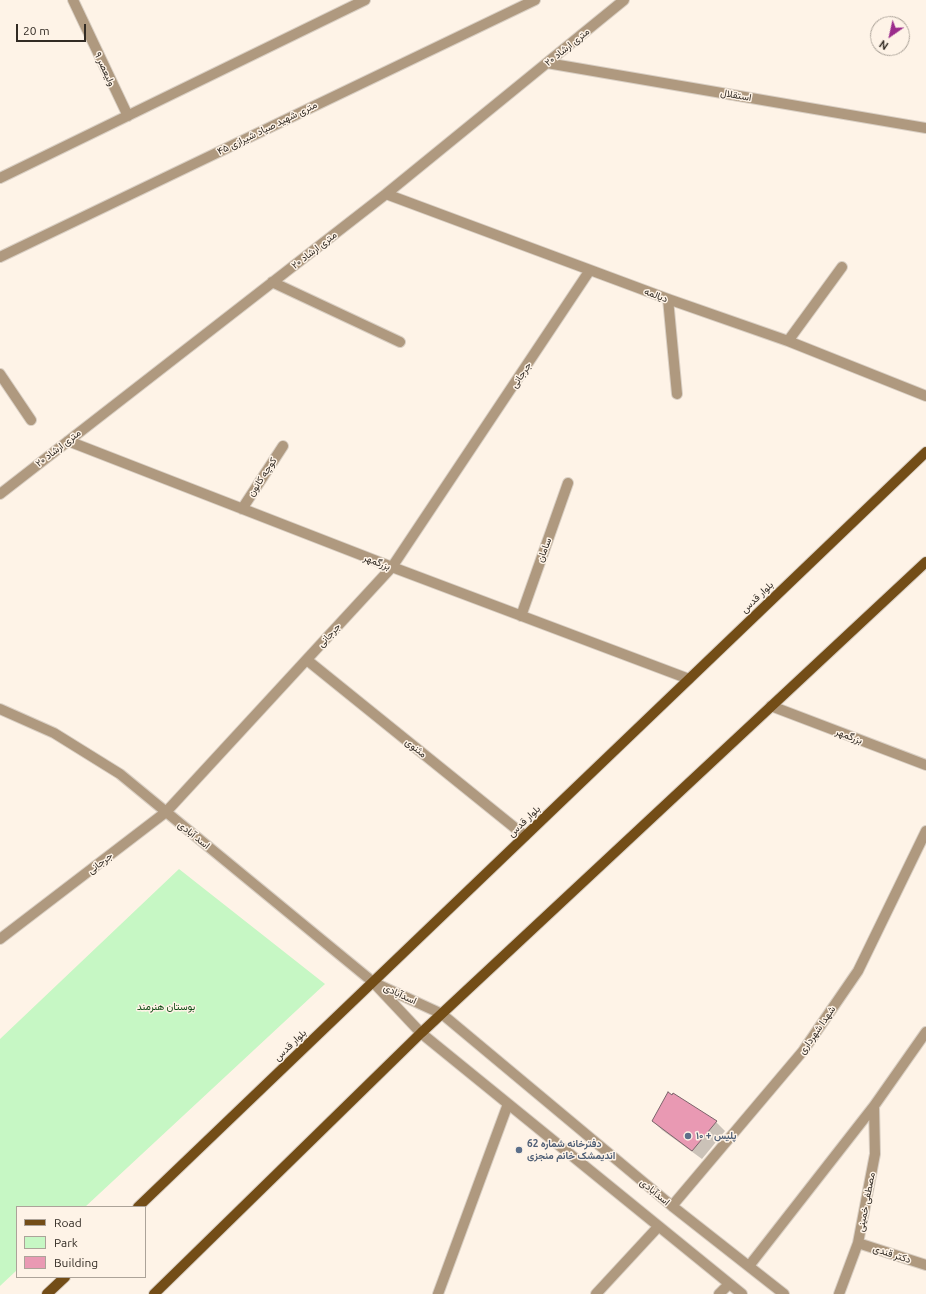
<!DOCTYPE html>
<html>
<head>
<meta charset="utf-8">
<style>
  body { margin:0 }
  #map { position:relative; width:926px; height:1294px; overflow:hidden; background:#fef3e7; font-family:Ubuntu,sans-serif }
  canvas { display:block }
  .legend { position:absolute; left:16px; top:1206px; width:130px; height:72px; box-sizing:border-box; background:#fef3e7; border:1px solid #aca399; margin:0; padding:5px 7px; list-style:none; font-size:12px; color:#322b24 }
  .legend li { display:flex; align-items:center; gap:8px; height:20px }
  .legend b { width:20px; border:1px solid #aca399 }
  .north { position:absolute; left:870px; top:16px; width:40px; height:40px; box-sizing:border-box; background:#fef3e7; border:1px solid #aca399; border-radius:50%; rotate:214deg; font-size:11px; font-weight:700; line-height:16px; text-align:center; color:#322b24 }
  .north::after { content:''; display:block; margin:auto; width:14px; height:18px; background:#9b2c8c; clip-path:polygon(50% 0,100% 100%,50% 72%,0 100%) }
  .scale { position:absolute; left:16px; top:24px; width:70px; height:18px; box-sizing:border-box; border:2px solid #322b24; border-top:0; padding-left:5px; font-size:12px; line-height:14px; white-space:nowrap; color:#322b24; -webkit-text-stroke:3px #fef3e7; paint-order:stroke }
</style>
</head>
<body>
<div id="map">
<canvas width="926" height="1294"></canvas>
<ul class="legend">
<li><b style="height:5px;background:#734d17"></b>Road</li>
<li><b style="height:11px;background:#c6f7c4"></b>Park</li>
<li><b style="height:11px;background:#e999b3"></b>Building</li>
</ul>
<div class="north">N</div>
<div class="scale">20 m</div>
</div>
<script>
const g = document.querySelector('canvas').getContext('2d');
g.lineJoin = 'round';
function paint(path, color) { g.fillStyle = color; g.fill(path, 'evenodd'); }
const shape = rows => new Path2D(rows.map(r => 'M' + r).join(''));
function stroke(path, color, width, dash) { g.strokeStyle = color; g.lineWidth = width; g.lineCap = dash ? 'butt' : 'round'; g.setLineDash(dash || []); g.stroke(path); }
function write(font, color, halo, rows, align = 'center') {
  g.font = font + ' Ubuntu,Vazirmatn,sans-serif'; g.lineWidth = 3; g.setLineDash([]); g.textBaseline = 'middle'; g.strokeStyle = halo; g.fillStyle = color; for (const [text, x, y, turn = 0] of rows) {
    g.save(); g.translate(x, y); g.rotate((+turn || 0) * Math.PI / 180); g.textAlign = isNaN(turn) ? turn : align; if (halo) g.strokeText(text, 0, 0); g.fillText(text, 0, 0); g.restore();
  }
}
const green = shape([
  [179,869,325,984,85,1207,17,1207,17,1270,0,1286,0,1039]
]);
const shadow = shape([
  [653,1121,716,1122,725,1131,702,1159,662,1130]
]);
const building = shape([
  [668,1092,672,1095,673,1093,717,1121,692,1151,652,1121,668,1092]
]);
const minor = shape([
  [73,0,128,116],
  [547,63,926,128],
  [0,178,365,0],
  [386,194,668,299,788,341,926,396],
  [0,257,535,0],
  [272,282,400,342],
  [668,299,677,394],
  [788,341,842,267],
  [0,374,31,420],
  [68,441,392,567,689,679],
  [0,494,386,194,624,0],
  [242,509,283,446],
  [521,616,568,483],
  [307,660,525,836],
  [771,706,926,765],
  [0,709,54,733,120,774,373,982,421,1033,742,1294],
  [0,939,166,812,392,567,590,270],
  [379,985,442,1014,672,1206,784,1294],
  [672,1206,803,1051,858,971,926,831],
  [858,1243,926,1265],
  [749,1266,874,1106,926,1032],
  [438,1294,508,1104],
  [596,1294,658,1227],
  [719,1294,729,1284],
  [839,1294,858,1243,875,1154,874,1106]
]);
const major = shape([
  [138,1207,926,452],
  [47,1294,65,1277],
  [154,1294,421,1033,926,562]
]);
const markers = [
  [688,1136,4,"#5c6f8a"],
  [519,1150,4,"#5c6f8a"]
];
const streetNames = [
  ["۲۰ متری ارشاد",567,47,-39],
  ["ولیعصر ۹",105,69,65],
  ["استقلال",736,95,10],
  ["۴۵ متری شهید صیاد شیرازی",267,128,-26],
  ["۲۰ متری ارشاد",314,250,-38],
  ["دیالمه",656,295,21],
  ["جرجانی",521,375,-56],
  ["۲۰ متری ارشاد",58,448,-38],
  ["کوچه کانون",262,477,-57],
  ["سامان",544,550,-70],
  ["بزرگمهر",377,562,21],
  ["بلوار قدس",757,597,-44],
  ["جرجانی",329,635,-47],
  ["بزرگمهر",849,736,21],
  ["مثنوی",416,748,39],
  ["بلوار قدس",524,821,-44],
  ["اسد آبادی",194,835,39],
  ["جرجانی",100,863,-37],
  ["اسدآبادی",400,994,25],
  ["شهدا شهرداری",817,1030,-55],
  ["بلوار قدس",290,1045,-44],
  ["اسدآبادی",655,1192,40],
  ["مصطفی خمینی",866,1202,-79],
  ["دکتر قندی",892,1254,18]
];
const parkNames = [
  ["بوستان هنرمند",166,1007]
];
const serviceNames = [
  ["پلیس + ۱۰",696,1136],
  ["دفترخانه شماره 62",527,1144],
  ["اندیمشک خانم منجزی",527,1156]
];
paint(green, '#c6f7c4');
paint(shadow, '#0003');
paint(building, '#e999b3');
stroke(building, '#7b636a', 1);
stroke(minor, '#d9cfc4', 12);
stroke(major, '#d9cfc4', 12);
stroke(minor, '#af997f', 10);
stroke(major, '#734d17', 10);
for (const [x, y, r, color] of markers) { const dot = new Path2D(); dot.arc(x, y, r, 0, 2 * Math.PI); g.fillStyle = color; g.fill(dot); stroke(dot, '#fef3e7', 1.5); }
write('10px', '#322b24', '#fef3e7', streetNames);
write('10px', '#0d4811', '#fef3e7', parkNames);
write('bold 10px', '#4e5e75', '#fef3e7', serviceNames, 'left');
</script>
</body>
</html>
